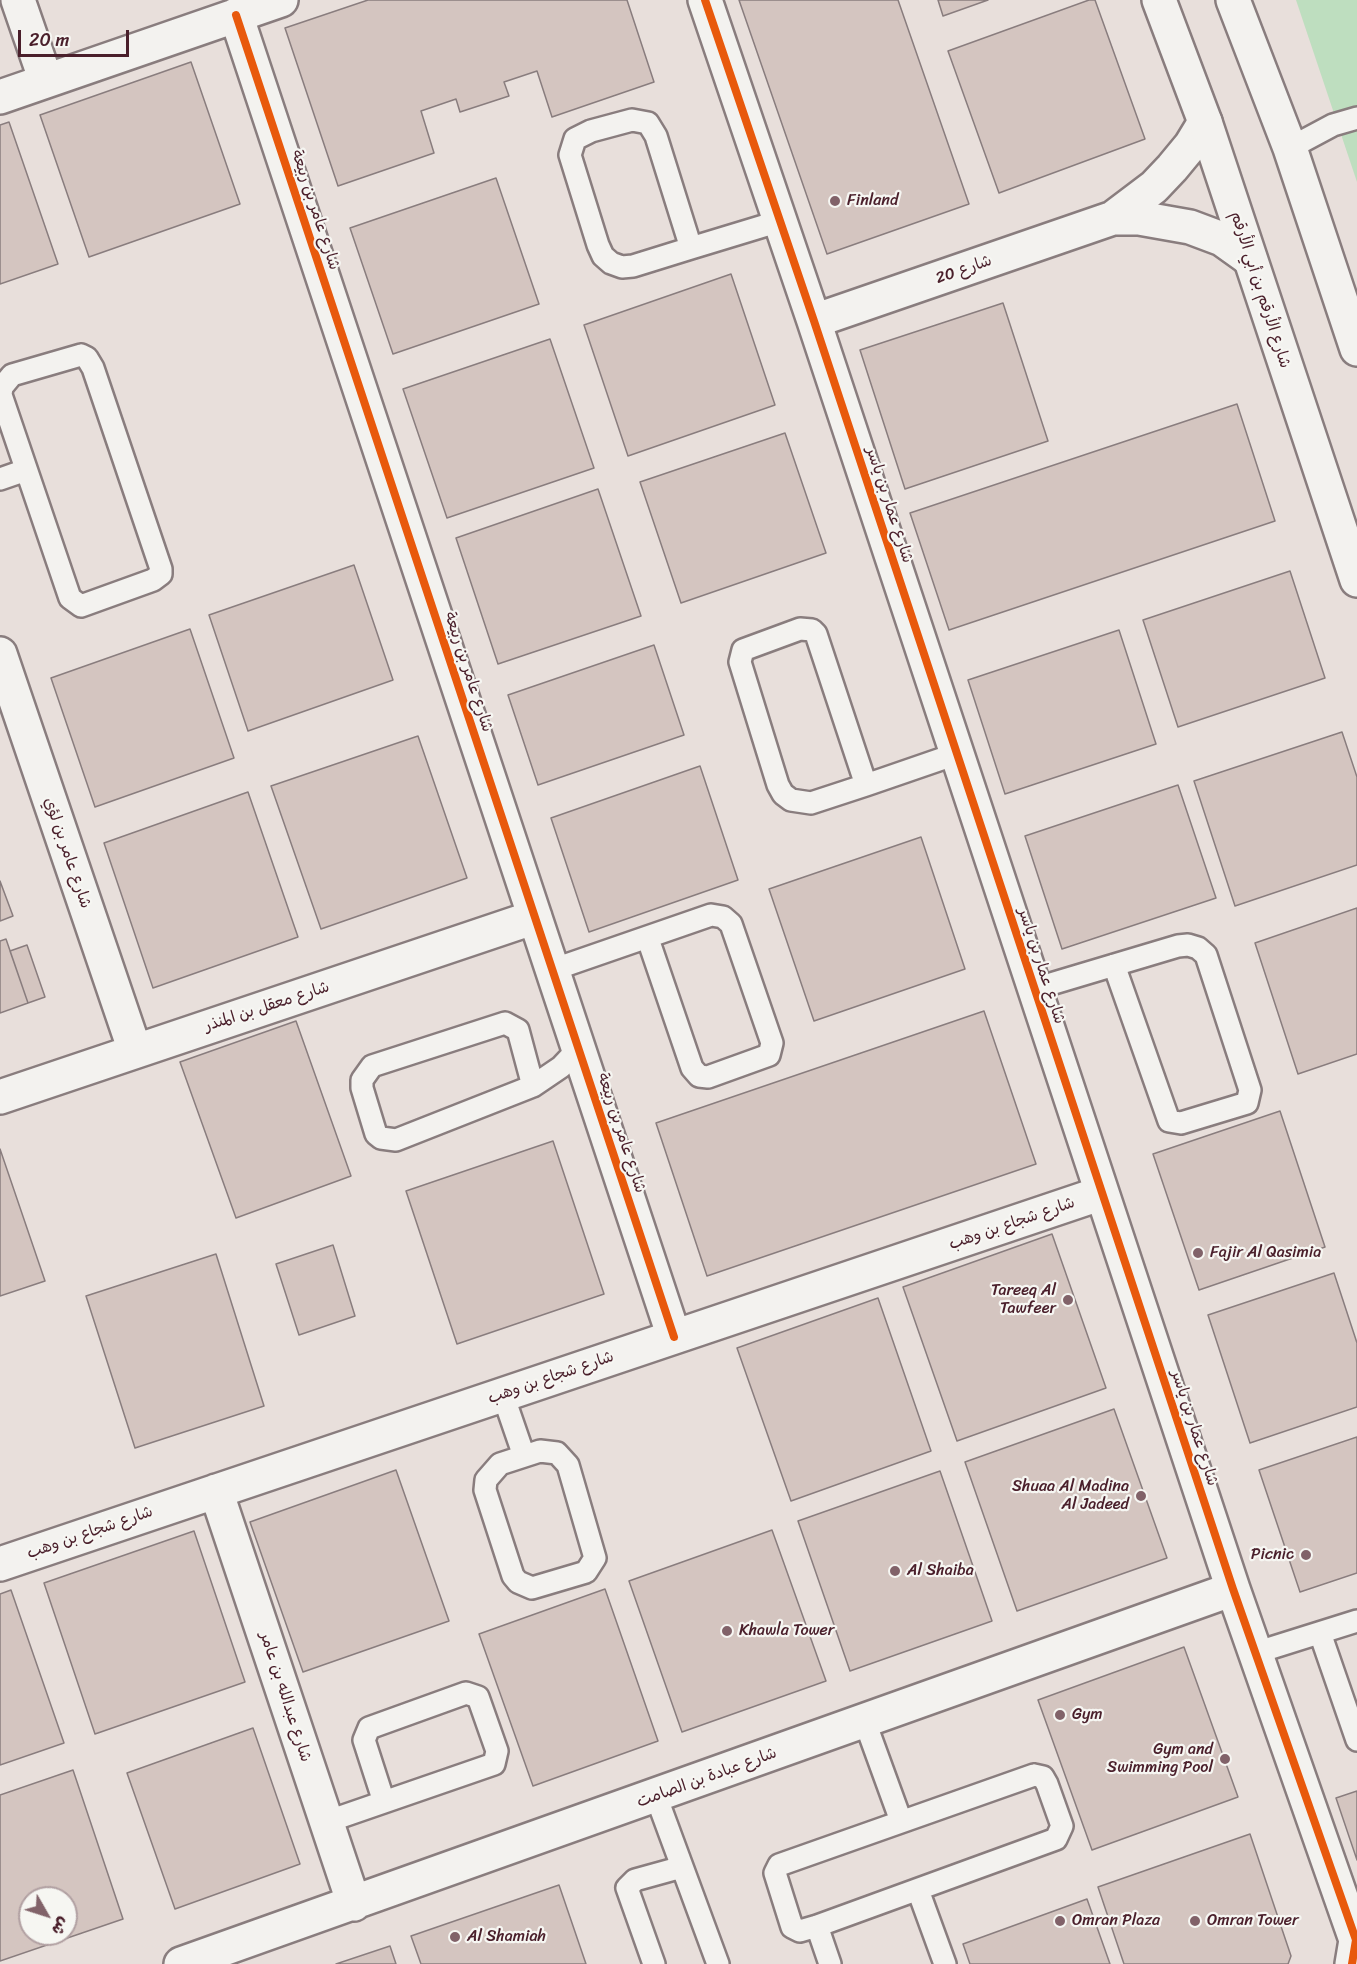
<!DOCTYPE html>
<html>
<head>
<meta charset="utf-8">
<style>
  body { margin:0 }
  #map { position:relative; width:1357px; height:1964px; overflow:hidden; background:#e8dfdb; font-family:Sriracha,"Playpen Sans Arabic",sans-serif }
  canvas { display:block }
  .north { position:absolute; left:18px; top:1886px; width:60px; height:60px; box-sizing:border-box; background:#f6f6f2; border:2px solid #b1a0a2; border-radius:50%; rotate:129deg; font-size:16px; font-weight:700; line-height:24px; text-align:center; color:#4a1f2b }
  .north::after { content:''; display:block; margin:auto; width:21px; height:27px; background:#816269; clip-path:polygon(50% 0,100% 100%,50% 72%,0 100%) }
  .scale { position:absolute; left:18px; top:30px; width:111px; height:27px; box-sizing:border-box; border:3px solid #4a1f2b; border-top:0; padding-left:8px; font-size:18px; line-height:21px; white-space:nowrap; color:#4a1f2b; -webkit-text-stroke:4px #f6f6f2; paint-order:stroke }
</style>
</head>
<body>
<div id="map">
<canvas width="1357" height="1964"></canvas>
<div class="north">ش</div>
<div class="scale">20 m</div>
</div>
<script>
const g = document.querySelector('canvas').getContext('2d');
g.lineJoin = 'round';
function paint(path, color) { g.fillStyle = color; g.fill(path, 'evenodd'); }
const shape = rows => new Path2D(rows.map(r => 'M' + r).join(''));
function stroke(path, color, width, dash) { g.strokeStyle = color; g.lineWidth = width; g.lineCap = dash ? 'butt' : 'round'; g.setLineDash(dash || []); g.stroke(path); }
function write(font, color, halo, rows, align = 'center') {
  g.font = font + ' Sriracha,"Playpen Sans Arabic",sans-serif'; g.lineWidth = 4.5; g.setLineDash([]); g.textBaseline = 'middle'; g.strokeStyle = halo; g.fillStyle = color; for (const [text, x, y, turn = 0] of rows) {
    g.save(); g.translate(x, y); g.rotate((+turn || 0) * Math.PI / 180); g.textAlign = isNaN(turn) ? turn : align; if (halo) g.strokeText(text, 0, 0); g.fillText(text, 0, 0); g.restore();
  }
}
const green = shape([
  [1296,0,1357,0,1357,182]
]);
const building = shape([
  [368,0,627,0,654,82,552,117,537,71,504,82,509,96,460,112,456,99,421,111,434,153,338,186,285,28,368,0],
  [739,0,898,0,969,204,827,254,739,0],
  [938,0,988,0,943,16,938,0],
  [1089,0,1095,0,1145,139,999,193,948,51,1089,0],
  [191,62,240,204,89,257,40,115,191,62],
  [9,122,58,264,0,284,0,125,9,122],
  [496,178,539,304,393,354,350,228,496,178],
  [731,274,775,405,628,456,584,325,731,274],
  [1003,303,1048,441,905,489,860,350,1003,303],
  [550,339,594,468,447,518,403,389,550,339],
  [1237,404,1275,521,949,630,910,513,1237,404],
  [785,433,826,553,681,603,640,482,785,433],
  [598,489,641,616,498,664,456,538,598,489],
  [354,565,393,680,248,731,209,615,354,565],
  [1290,571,1325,678,1178,727,1143,620,1290,571],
  [190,629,234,758,95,807,51,678,190,629],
  [1119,630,1156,744,1005,794,968,680,1119,630],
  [654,645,684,735,538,785,508,695,654,645],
  [1342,732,1357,777,1357,865,1235,906,1194,781,1342,732],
  [418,736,467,878,321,929,271,786,418,736],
  [700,766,738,880,589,932,551,818,700,766],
  [1178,785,1216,898,1062,949,1025,836,1178,785],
  [248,792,298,937,153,988,104,843,248,792],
  [921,837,965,969,814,1021,769,889,921,837],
  [0,881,13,916,0,921,0,881],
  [1357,908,1357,1054,1298,1074,1255,943,1357,908],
  [6,939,28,1003,0,1013,0,941,6,939],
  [27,945,45,997,28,1003,10,951,27,945],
  [984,1011,1036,1164,707,1276,656,1123,984,1011],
  [296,1021,351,1176,236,1218,180,1062,296,1021],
  [1280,1111,1325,1247,1199,1290,1153,1154,1280,1111],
  [553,1141,604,1294,457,1344,406,1191,553,1141],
  [0,1149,45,1281,0,1296,0,1149],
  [1052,1234,1106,1388,957,1441,903,1287,1052,1234],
  [333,1245,355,1316,299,1335,276,1264,333,1245],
  [216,1254,264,1406,135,1448,86,1296,216,1254],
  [1334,1273,1357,1343,1357,1407,1250,1443,1208,1315,1334,1273],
  [878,1298,931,1451,791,1501,737,1348,878,1298],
  [1114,1409,1167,1558,1017,1611,965,1462,1114,1409],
  [1357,1437,1357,1573,1300,1592,1259,1470,1357,1437],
  [396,1470,449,1621,303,1672,250,1522,396,1470],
  [940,1471,992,1621,850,1671,798,1521,940,1471],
  [772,1530,826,1681,682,1732,629,1581,772,1530],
  [194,1531,245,1682,95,1734,44,1583,194,1531],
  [605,1589,658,1741,533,1786,479,1634,605,1589],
  [11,1590,64,1743,0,1765,0,1594,11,1590],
  [1184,1647,1238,1797,1092,1850,1038,1700,1184,1647],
  [253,1728,300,1864,175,1909,127,1773,253,1728],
  [73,1770,123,1919,0,1961,0,1795,73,1770],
  [30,1898,66,1898,66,1934,30,1934,30,1898],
  [1357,1791,1357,1860,1336,1798,1357,1791],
  [1250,1834,1291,1956,1288,1964,1124,1964,1098,1887,1250,1834],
  [559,1885,586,1964,421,1964,411,1936,559,1885],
  [1087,1899,1110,1964,970,1964,963,1944,1087,1899],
  [390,1946,396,1964,336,1964,390,1946]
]);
const lane = shape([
  [1290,148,1333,125,1357,118],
  [691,248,656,136,648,123,632,120,591,131,575,139,570,155,598,245,603,256,611,263,622,267,633,266,691,248,780,221],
  [81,355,87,358,93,368,161,569,161,574,153,580,81,606,70,598,1,395,2,387,12,375,81,355],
  [0,479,26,470],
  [866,785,816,634,812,630,800,629,743,650,740,662,778,785,783,794,791,800,811,803,866,785,956,754],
  [552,970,711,915,723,917,731,924,772,1043,769,1055,708,1077,699,1076,692,1068,648,939],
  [1034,989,1178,946,1188,945,1198,948,1206,955,1250,1090,1247,1103,1181,1123,1169,1121,1114,965],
  [533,1086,518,1030,505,1023,372,1066,362,1080,362,1088,376,1134,381,1138,396,1140,533,1086,561,1067,578,1049],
  [503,1395,524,1456],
  [540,1451,557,1453,568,1465,595,1558,586,1572,532,1588,518,1582,513,1576,485,1490,486,1480,500,1464,540,1451],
  [1320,1633,1357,1740],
  [1255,1653,1357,1621],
  [865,1722,901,1821],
  [1034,1775,1043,1777,1047,1784,1062,1826,1056,1839,817,1926,800,1931,792,1927,775,1873,779,1865,1034,1775],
  [656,1796,718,1964],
  [326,1822,494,1764,497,1751,478,1697,466,1693,369,1728,364,1740,384,1802],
  [918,1890,945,1964],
  [817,1926,830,1964],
  [654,1964,627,1888,635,1880,682,1867]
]);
const street = shape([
  [18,0,46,81],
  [705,0,814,321,1233,1589,1356,1940,1352,1964],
  [236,15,674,1337],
  [0,97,281,0],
  [1113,218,1139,218,1190,227,1222,239,1250,259],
  [814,321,1113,218,1154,187,1172,168,1191,145,1205,122],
  [0,654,135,1051],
  [0,1097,535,917],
  [216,1491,354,1904],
  [0,1564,1102,1193],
  [181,1964,1233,1589]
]);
const secondary = shape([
  [1159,0,1205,122,1357,580],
  [1233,0,1290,148,1357,349]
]);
const cycleway = shape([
  [705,0,814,321,1233,1589,1356,1940,1352,1964],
  [236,15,674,1337]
]);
const markers = [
  [835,201,6,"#816269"],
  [1198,1253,6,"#816269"],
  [1068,1300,6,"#816269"],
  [1141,1496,6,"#816269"],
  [1306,1555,6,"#816269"],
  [895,1571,6,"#816269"],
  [727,1631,6,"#816269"],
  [1060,1715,6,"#816269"],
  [1225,1759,6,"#816269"],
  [1060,1921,6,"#816269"],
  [1195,1921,6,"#816269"],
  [455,1937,6,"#816269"]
];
const poiNames = [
  ["Finland",847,201],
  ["Fajir Al Qasimia",1210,1253],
  ["Tareeq Al",1056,1291,"right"],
  ["Tawfeer",1056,1309,"right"],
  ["Shuaa Al Madina",1129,1487,"right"],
  ["Al Jadeed",1129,1505,"right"],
  ["Picnic",1294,1555,"right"],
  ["Al Shaiba",907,1571],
  ["Khawla Tower",739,1631],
  ["Gym",1072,1715],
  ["Gym and",1213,1750,"right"],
  ["Swimming Pool",1213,1768,"right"],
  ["Omran Plaza",1072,1921],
  ["Omran Tower",1207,1921],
  ["Al Shamiah",467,1937]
];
const streetNames = [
  ["شارع عامر بن ربيعة",315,210,72],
  ["شارع 20",964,270,-19],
  ["شارع الأرقم بن أبي الأرقم",1260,290,72],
  ["شارع عمار بن ياسر",889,505,72],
  ["شارع عامر بن ربيعة",468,672,72],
  ["شارع عامر بن لؤي",67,853,71],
  ["شارع عمار بن ياسر",1041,966,72],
  ["شارع معقل بن المنذر",267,1007,-18],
  ["شارع عامر بن ربيعة",621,1133,72],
  ["شارع شجاع بن وهب",1012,1224,-19],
  ["شارع شجاع بن وهب",551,1378,-19],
  ["شارع عمار بن ياسر",1194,1428,72],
  ["شارع شجاع بن وهب",90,1533,-19],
  ["شارع عبدالله بن عامر",285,1697,72],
  ["شارع عبادة بن الصامت",707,1778,-20]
];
paint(green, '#bedebf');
paint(building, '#d4c5c0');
stroke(building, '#897d7e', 1.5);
stroke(lane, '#897d7e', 26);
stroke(street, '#897d7e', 38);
stroke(secondary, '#897d7e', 38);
stroke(lane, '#f3f2ef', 21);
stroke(street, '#f3f2ef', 33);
stroke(secondary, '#f3f2ef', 33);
stroke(cycleway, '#e8590c', 8);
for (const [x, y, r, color] of markers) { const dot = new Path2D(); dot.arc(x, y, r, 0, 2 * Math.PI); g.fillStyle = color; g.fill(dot); stroke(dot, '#f6f6f2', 2); }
write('16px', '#4a1f2b', '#f6f6f2', poiNames, 'left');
write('16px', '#4a1f2b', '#f6f6f2', streetNames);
</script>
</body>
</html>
